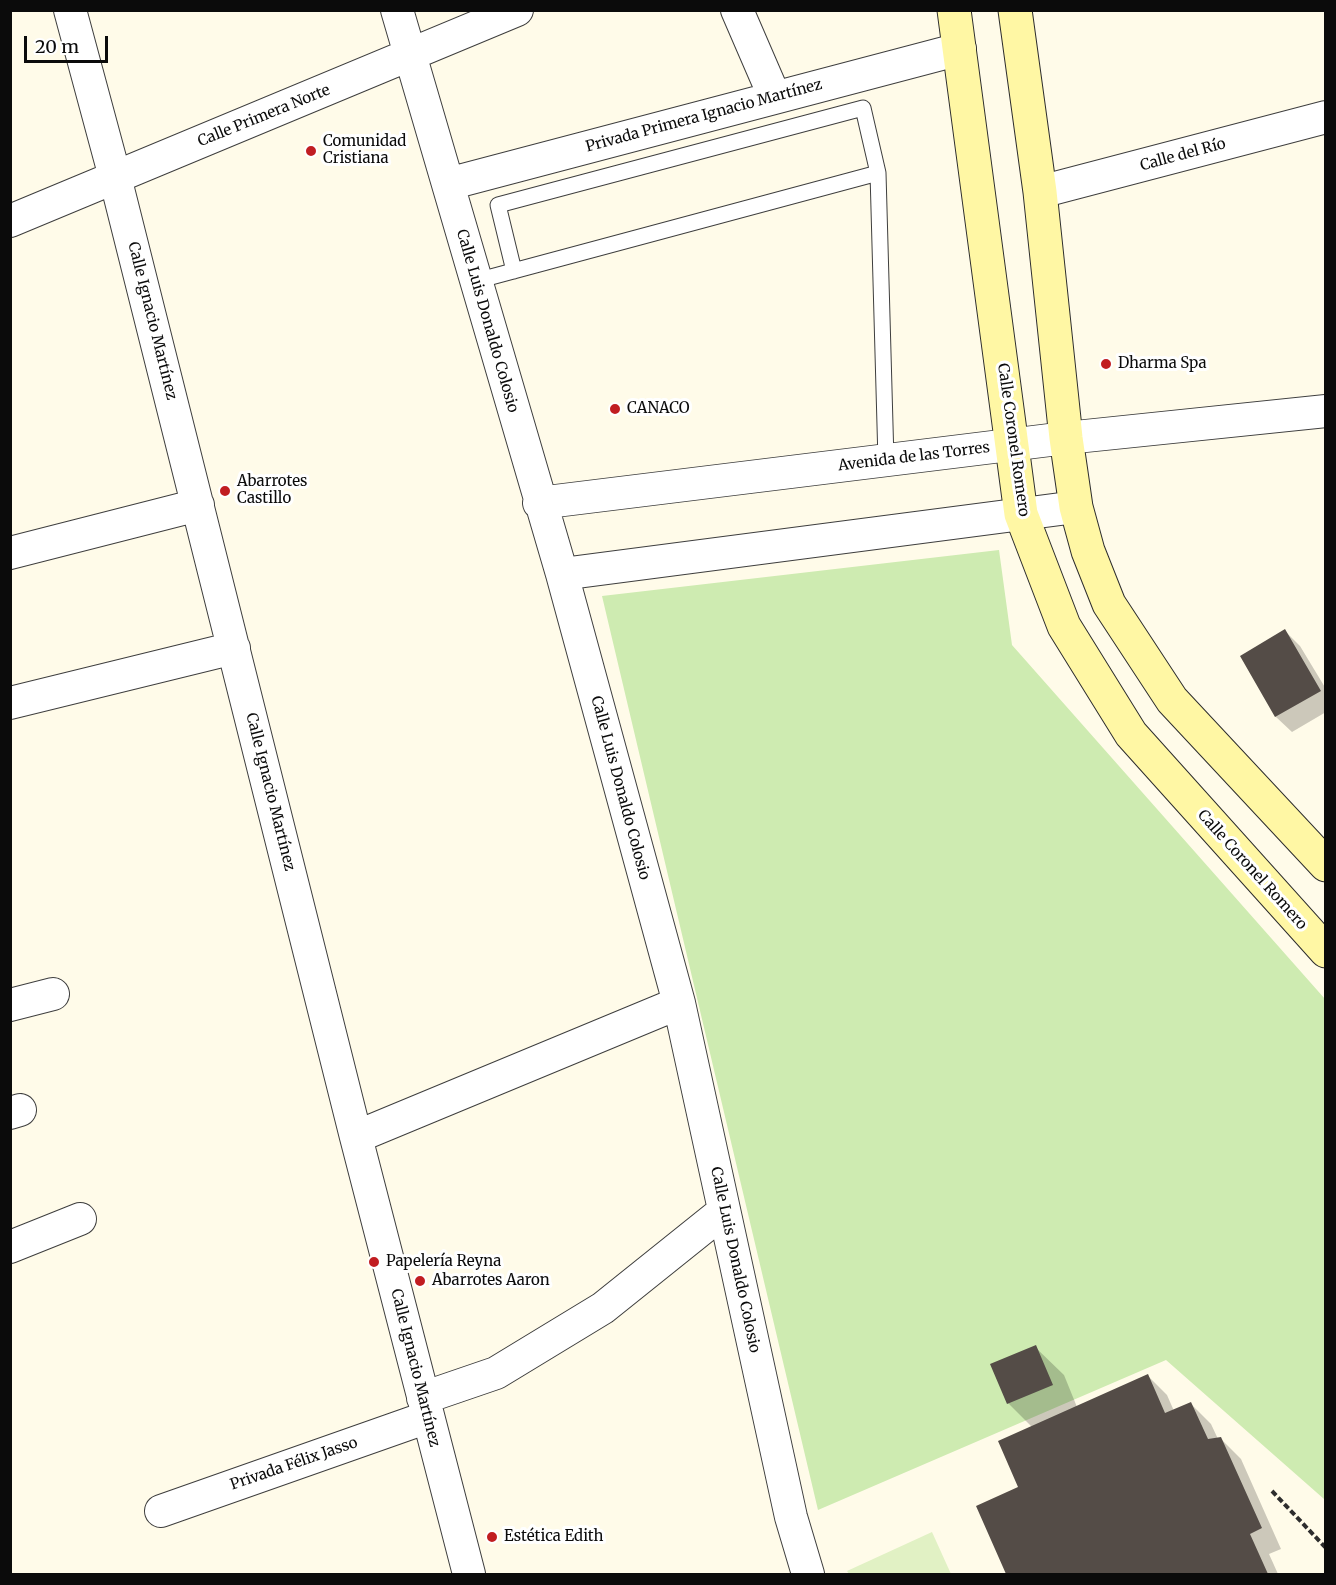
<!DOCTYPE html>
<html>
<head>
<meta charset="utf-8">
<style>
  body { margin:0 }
  #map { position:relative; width:1336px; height:1585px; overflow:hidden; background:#fffbe9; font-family:Merriweather,serif }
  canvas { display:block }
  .frame { position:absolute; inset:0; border:12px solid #0b0b0b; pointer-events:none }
  .scale { position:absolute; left:24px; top:36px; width:84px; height:27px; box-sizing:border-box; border:3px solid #0b0b0b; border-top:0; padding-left:8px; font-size:18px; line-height:21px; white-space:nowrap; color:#0b0b0b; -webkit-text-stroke:4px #fff; paint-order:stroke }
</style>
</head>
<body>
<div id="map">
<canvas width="1336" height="1585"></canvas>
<div class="frame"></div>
<div class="scale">20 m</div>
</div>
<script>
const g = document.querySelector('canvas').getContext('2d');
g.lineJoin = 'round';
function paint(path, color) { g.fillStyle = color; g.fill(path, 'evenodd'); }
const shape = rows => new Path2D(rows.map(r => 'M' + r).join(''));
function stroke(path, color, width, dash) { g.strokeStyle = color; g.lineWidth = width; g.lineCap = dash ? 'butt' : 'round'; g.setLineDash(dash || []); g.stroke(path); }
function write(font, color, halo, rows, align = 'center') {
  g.font = font + ' Merriweather,serif'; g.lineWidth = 6; g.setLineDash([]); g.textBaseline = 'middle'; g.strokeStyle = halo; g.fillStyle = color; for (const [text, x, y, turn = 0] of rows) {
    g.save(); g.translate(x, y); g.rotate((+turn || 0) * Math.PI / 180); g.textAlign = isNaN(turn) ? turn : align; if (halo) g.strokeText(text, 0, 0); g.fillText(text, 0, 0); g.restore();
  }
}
const green = shape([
  [999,550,1012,645,1325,999,1324,1499,1166,1360,818,1510,602,596]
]);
const pitch = shape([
  [932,1532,951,1574,849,1574,847,1571]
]);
const shadow = shape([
  [1285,631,1300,646,1326,689,1326,712,1292,732,1276,717,1242,656],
  [1035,1347,1064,1375,1077,1407,1147,1375,1167,1395,1174,1411,1191,1404,1211,1424,1218,1439,1221,1439,1241,1459,1281,1549,1269,1554,1278,1574,1007,1574,977,1507,1020,1488,1032,1427,1008,1403]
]);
const building = shape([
  [1285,629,1321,691,1275,717,1240,656],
  [1036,1345,1053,1385,1007,1404,990,1364],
  [1148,1374,1165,1413,1191,1402,1208,1439,1221,1437,1262,1528,1250,1534,1268,1574,1006,1574,976,1506,1018,1487,998,1441]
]);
const path = shape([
  [1272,1491,1326,1548]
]);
const lane = shape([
  [514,271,498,205,863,108,878,173],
  [476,281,878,173,886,461]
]);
const street = shape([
  [70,10,115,177,356,1137,469,1574],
  [397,10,562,574,679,1003,791,1517,808,1574],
  [737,10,769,84],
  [448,184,960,49],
  [1040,192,1326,117],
  [10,221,517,10],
  [539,503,1066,438,1326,411],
  [10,553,198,505],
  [562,574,1076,507],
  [10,703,234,648],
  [10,1005,53,994],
  [10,1113,20,1110],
  [356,1137,679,1003],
  [10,1247,80,1219],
  [423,1398,496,1373,603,1308,724,1211],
  [161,1511,428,1417]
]);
const secondary = shape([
  [954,10,1021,514,1064,626,1131,734,1326,951],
  [1015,10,1040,192,1066,438,1076,507,1088,551,1109,604,1172,700,1326,865]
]);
const markers = [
  [311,151,6,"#c11d21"],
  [1106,364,6,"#c11d21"],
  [615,409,6,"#c11d21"],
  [225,491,6,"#c11d21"],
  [374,1262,6,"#c11d21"],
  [420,1281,6,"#c11d21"],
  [492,1537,6,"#c11d21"]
];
const streetNames = [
  ["Calle Primera Norte",264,116,-22],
  ["Privada Primera Ignacio Martínez",704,116,-15],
  ["Calle del Río",1183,155,-15],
  ["Calle Ignacio Martínez",152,321,76],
  ["Calle Luis Donaldo Colosio",487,321,74],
  ["Calle Coronel Romero",1013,440,82],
  ["Avenida de las Torres",914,457,-7],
  ["Calle Luis Donaldo Colosio",620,788,75],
  ["Calle Ignacio Martínez",270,792,76],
  ["Calle Coronel Romero",1252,870,48],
  ["Calle Luis Donaldo Colosio",735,1260,78],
  ["Calle Ignacio Martínez",415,1368,76],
  ["Privada Félix Jasso",294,1464,-19]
];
const poiNames = [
  ["Comunidad",323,142],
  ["Cristiana",323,159],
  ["Dharma Spa",1118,364],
  ["CANACO",627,409],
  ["Abarrotes",237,482],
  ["Castillo",237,499],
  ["Papelería Reyna",386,1262],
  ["Abarrotes Aaron",432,1281],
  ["Estética Edith",504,1537]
];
paint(green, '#ceebb1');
paint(pitch, '#e1f1c4');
paint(shadow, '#0003');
paint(building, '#544c47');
stroke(lane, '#3e3e3e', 17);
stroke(street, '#3e3e3e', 34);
stroke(secondary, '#2d2d2d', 35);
stroke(path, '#2d2d2d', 4, [6, 3]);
stroke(lane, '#fff', 15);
stroke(street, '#fff', 32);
stroke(secondary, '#fff7a4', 33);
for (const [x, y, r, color] of markers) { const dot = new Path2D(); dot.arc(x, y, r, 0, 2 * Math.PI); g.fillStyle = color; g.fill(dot); stroke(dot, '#fff', 2); }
write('15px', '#0b0b0b', '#fff', streetNames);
write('15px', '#0b0b0b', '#fff', poiNames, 'left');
</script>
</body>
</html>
